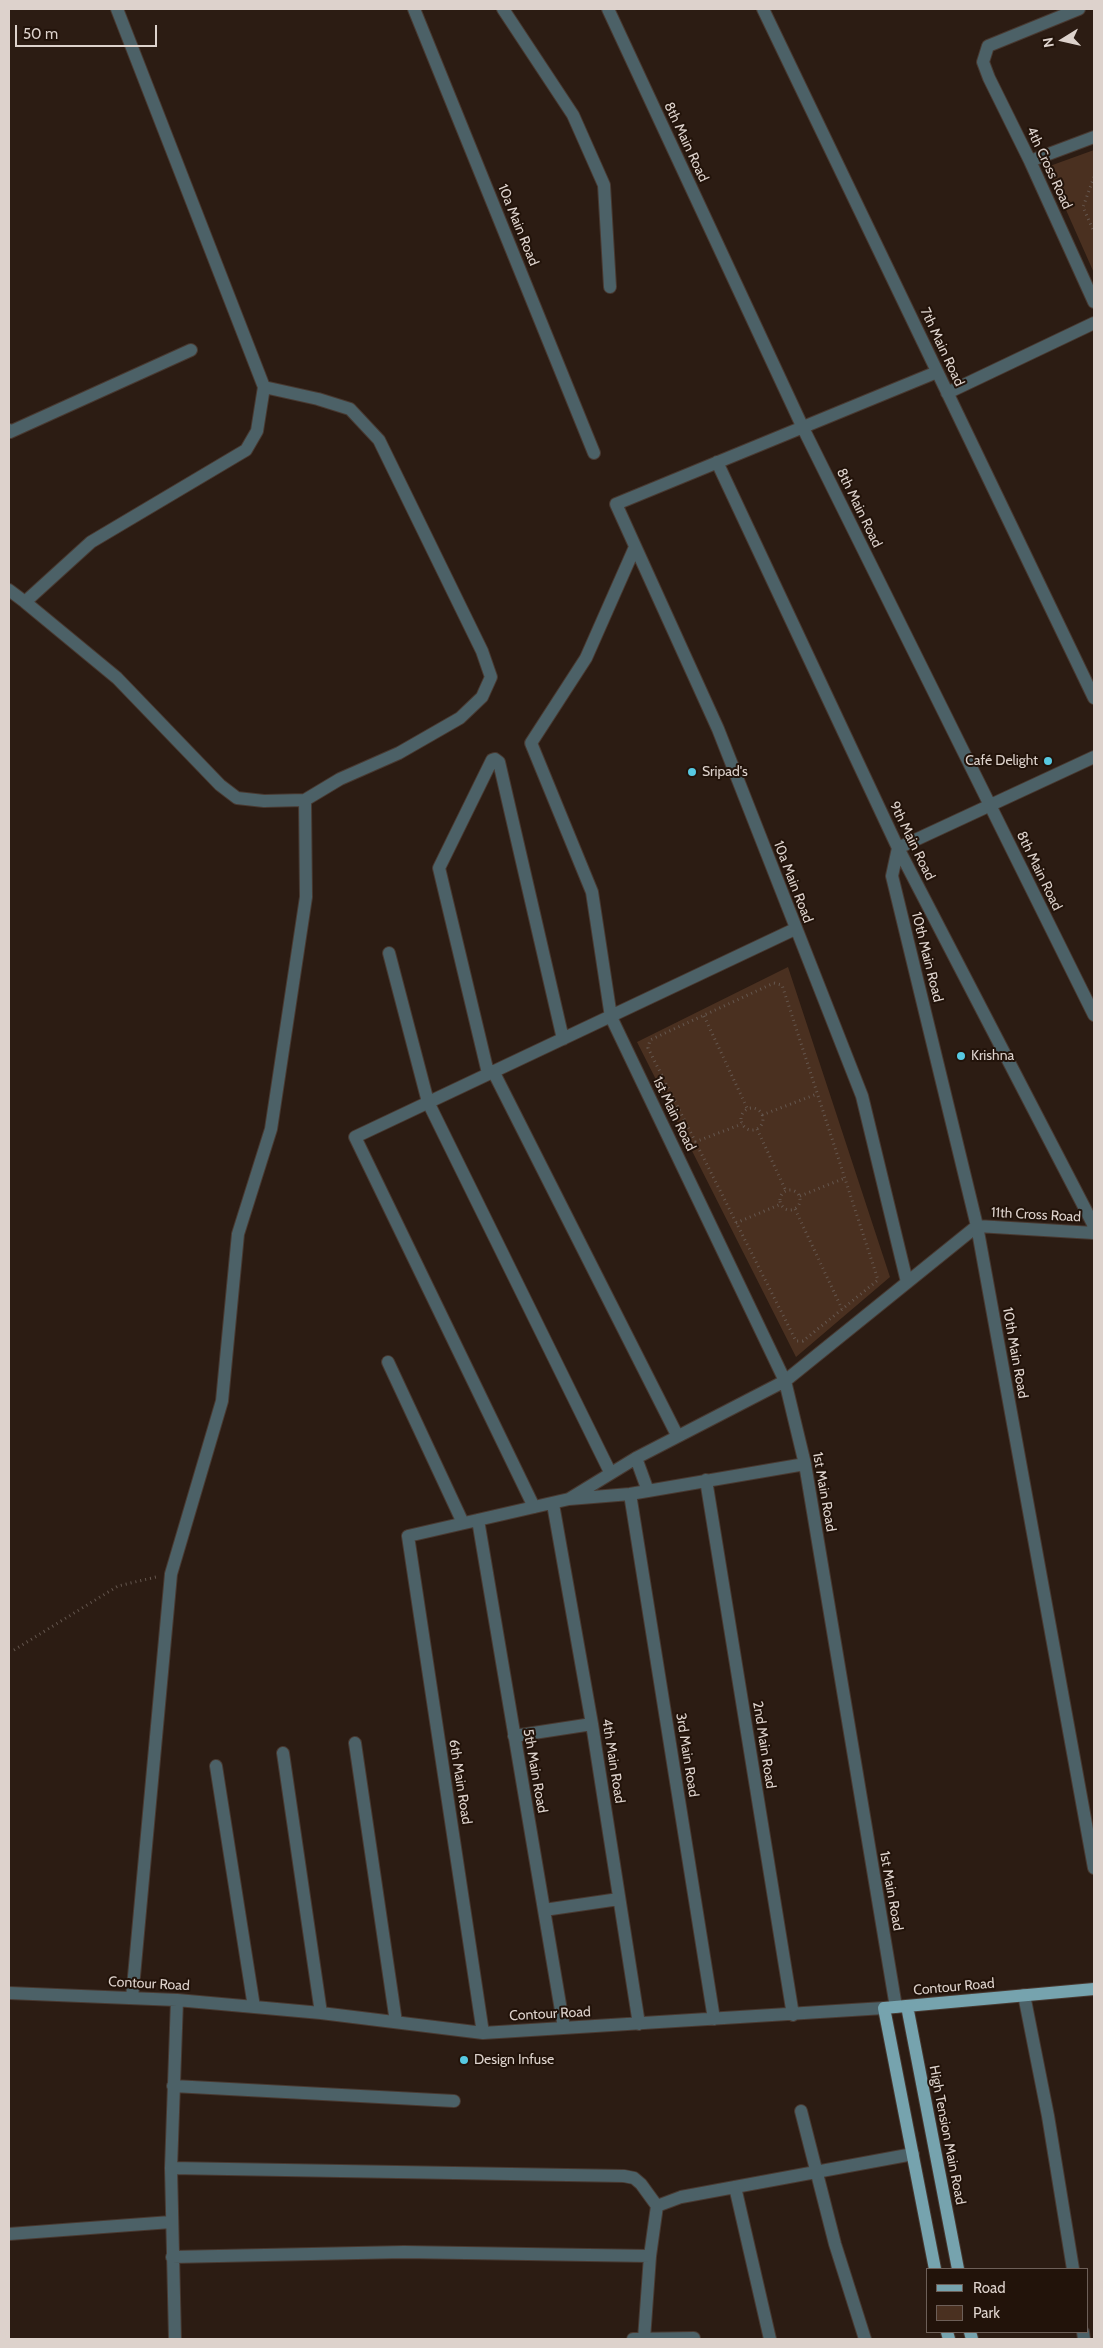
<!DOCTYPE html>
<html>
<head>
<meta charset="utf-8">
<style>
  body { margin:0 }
  #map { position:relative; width:1103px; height:2348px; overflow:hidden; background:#2c1c13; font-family:Cabin,sans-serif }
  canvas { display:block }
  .frame { position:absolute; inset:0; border:10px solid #ddd2cc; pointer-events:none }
  .legend { position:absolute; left:926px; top:2268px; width:162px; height:65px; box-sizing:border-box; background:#22130a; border:1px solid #6d5f58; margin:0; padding:6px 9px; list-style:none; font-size:15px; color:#ddd2cc }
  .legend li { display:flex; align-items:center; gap:10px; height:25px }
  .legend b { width:25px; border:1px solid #6d5f58 }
  .north { position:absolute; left:1038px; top:15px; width:50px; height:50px; -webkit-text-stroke:4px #22130a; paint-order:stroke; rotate:260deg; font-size:14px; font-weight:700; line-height:20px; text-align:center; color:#ddd2cc }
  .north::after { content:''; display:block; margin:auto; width:18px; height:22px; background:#ddd2cc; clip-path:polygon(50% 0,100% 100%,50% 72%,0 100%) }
  .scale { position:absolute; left:15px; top:25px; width:142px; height:22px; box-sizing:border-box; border:2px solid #ddd2cc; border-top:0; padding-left:6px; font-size:15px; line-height:18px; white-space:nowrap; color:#ddd2cc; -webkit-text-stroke:4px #22130a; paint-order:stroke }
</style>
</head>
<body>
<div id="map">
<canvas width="1103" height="2348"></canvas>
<div class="frame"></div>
<ul class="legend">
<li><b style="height:6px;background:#76a3ae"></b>Road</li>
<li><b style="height:14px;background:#4a3020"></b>Park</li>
</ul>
<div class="north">N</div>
<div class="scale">50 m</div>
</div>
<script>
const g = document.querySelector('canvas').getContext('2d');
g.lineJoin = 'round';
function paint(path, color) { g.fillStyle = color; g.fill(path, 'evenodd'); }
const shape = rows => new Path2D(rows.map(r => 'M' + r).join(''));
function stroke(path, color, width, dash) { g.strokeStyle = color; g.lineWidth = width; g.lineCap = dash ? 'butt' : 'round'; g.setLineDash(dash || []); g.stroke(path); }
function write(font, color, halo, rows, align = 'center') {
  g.font = font + ' Cabin,sans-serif'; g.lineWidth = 4; g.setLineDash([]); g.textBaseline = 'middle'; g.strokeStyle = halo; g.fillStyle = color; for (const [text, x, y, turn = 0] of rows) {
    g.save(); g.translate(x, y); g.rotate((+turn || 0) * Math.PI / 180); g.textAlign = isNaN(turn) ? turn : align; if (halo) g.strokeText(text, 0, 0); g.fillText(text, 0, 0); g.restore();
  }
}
const green = shape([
  [1094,150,1094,273,1047,167],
  [788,967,890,1277,796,1357,637,1042]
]);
const path = shape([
  [1094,177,1083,207,1094,232],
  [774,983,782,985,878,1280,803,1341,796,1341,648,1048,650,1040,774,983],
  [704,1016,747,1108],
  '741 1119a11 11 0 1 1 22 0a11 11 0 1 1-22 0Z',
  [762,1115,817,1094],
  [757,1129,786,1191],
  [695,1142,742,1124],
  '780 1200a10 10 0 1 1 20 0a10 10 0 1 1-20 0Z',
  [800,1196,845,1178],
  [795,1209,842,1309],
  [736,1223,781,1204],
  [9,1650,14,1650,118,1586,156,1577]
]);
const minor = shape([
  [117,9,264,387,257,431,246,450,91,542,25,602,117,678,220,785,237,798,264,801,305,800],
  [414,9,594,453],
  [503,9,573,115,604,185,610,287],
  [608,9,803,428,1094,1015],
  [763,9,1094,698],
  [1079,9,988,46,983,62,989,78,1030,161,1094,302],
  [1030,161,1094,137],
  [947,393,1094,323],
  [9,430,10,432,191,350],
  [717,462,898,848,1094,1226],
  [635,547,586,658,531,743,592,892,611,1017,785,1381,805,1464,896,2007],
  [9,590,25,602],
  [1094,757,898,848,892,876,977,1226,1094,1868],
  [389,953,428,1102,610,1472],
  [493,1071,677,1435],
  [488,1073,439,868,492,760,495,759,499,762,563,1039],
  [977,1226,1094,1233],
  [907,1282,862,1096,718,729,616,504,937,372],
  [388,1362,463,1523],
  [636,1458,648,1491],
  [706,1480,793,2015],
  [630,1494,714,2019],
  [569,1499,636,1458,785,1381,977,1226],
  [553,1504,592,1724,639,2024],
  [534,1507,355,1137,795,929],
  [478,1520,564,2028],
  [514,1736,592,1724],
  [355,1743,396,2022],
  [283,1753,321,2013],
  [216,1766,254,2007],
  [544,1910,619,1899],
  [9,1993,177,2000,321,2013,483,2033,884,2008],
  [1024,1995,1048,2116,1073,2269],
  [132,1998,171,1574,222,1401,238,1234,271,1129,306,897,305,800,340,779,399,753,460,718,482,697,491,677,482,651,379,440,350,409,318,399,264,387],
  [483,2033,408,1536,569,1499,630,1494,805,1464],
  [173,2086,454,2101],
  [801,2111,835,2244,865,2339],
  [171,2168,624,2176,634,2178,641,2184,657,2206],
  [735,2187,770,2339],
  [9,2234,171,2222],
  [172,2257,404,2252,650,2256],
  [1083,2332,1084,2339],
  [175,2339,171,2168,177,2000],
  [633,2339,694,2338],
  [644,2339,650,2256,657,2206,681,2197,913,2154]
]);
const major = shape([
  [907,2006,958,2269],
  [935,2269,884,2008,1094,1989],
  [947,2332,949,2339],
  [970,2332,972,2339]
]);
const markers = [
  [1048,761,5,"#57c9e2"],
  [692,772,5,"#57c9e2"],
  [961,1056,5,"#57c9e2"],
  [464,2060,5,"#57c9e2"]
];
const streetNames = [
  ["8th Main Road",686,142,65],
  ["4th Cross Road",1049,168,65],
  ["10a Main Road",518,225,68],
  ["7th Main Road",942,347,65],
  ["8th Main Road",859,508,64],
  ["9th Main Road",912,841,64],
  ["8th Main Road",1039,871,64],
  ["10a Main Road",793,882,69],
  ["10th Main Road",927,957,76],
  ["1st Main Road",674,1114,64],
  ["11th Cross Road",1036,1215,3],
  ["10th Main Road",1015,1353,80],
  ["1st Main Road",824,1492,80],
  ["2nd Main Road",764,1745,81],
  ["3rd Main Road",687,1755,81],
  ["4th Main Road",613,1761,81],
  ["5th Main Road",535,1771,80],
  ["6th Main Road",460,1782,81],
  ["1st Main Road",891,1891,80],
  ["Contour Road",149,1984,3],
  ["Contour Road",954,1987,-5],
  ["Contour Road",550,2014,-3],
  ["High Tension Main Road",947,2135,79]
];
const poiNames = [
  ["Café Delight",1038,761,"right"],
  ["Sripad's",702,772],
  ["Krishna",971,1056],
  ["Design Infuse",474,2060]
];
paint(green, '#4a3020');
stroke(minor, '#483931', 14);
stroke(major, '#483931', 14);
stroke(path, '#65574f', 3, [1, 4]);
stroke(minor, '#4c6167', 12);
stroke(major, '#76a3ae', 12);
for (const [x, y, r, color] of markers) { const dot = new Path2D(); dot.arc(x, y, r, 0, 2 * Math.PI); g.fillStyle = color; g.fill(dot); stroke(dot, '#22130a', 2); }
write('14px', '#ddd2cc', '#22130a', streetNames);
write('14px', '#ddd2cc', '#22130a', poiNames, 'left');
</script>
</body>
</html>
